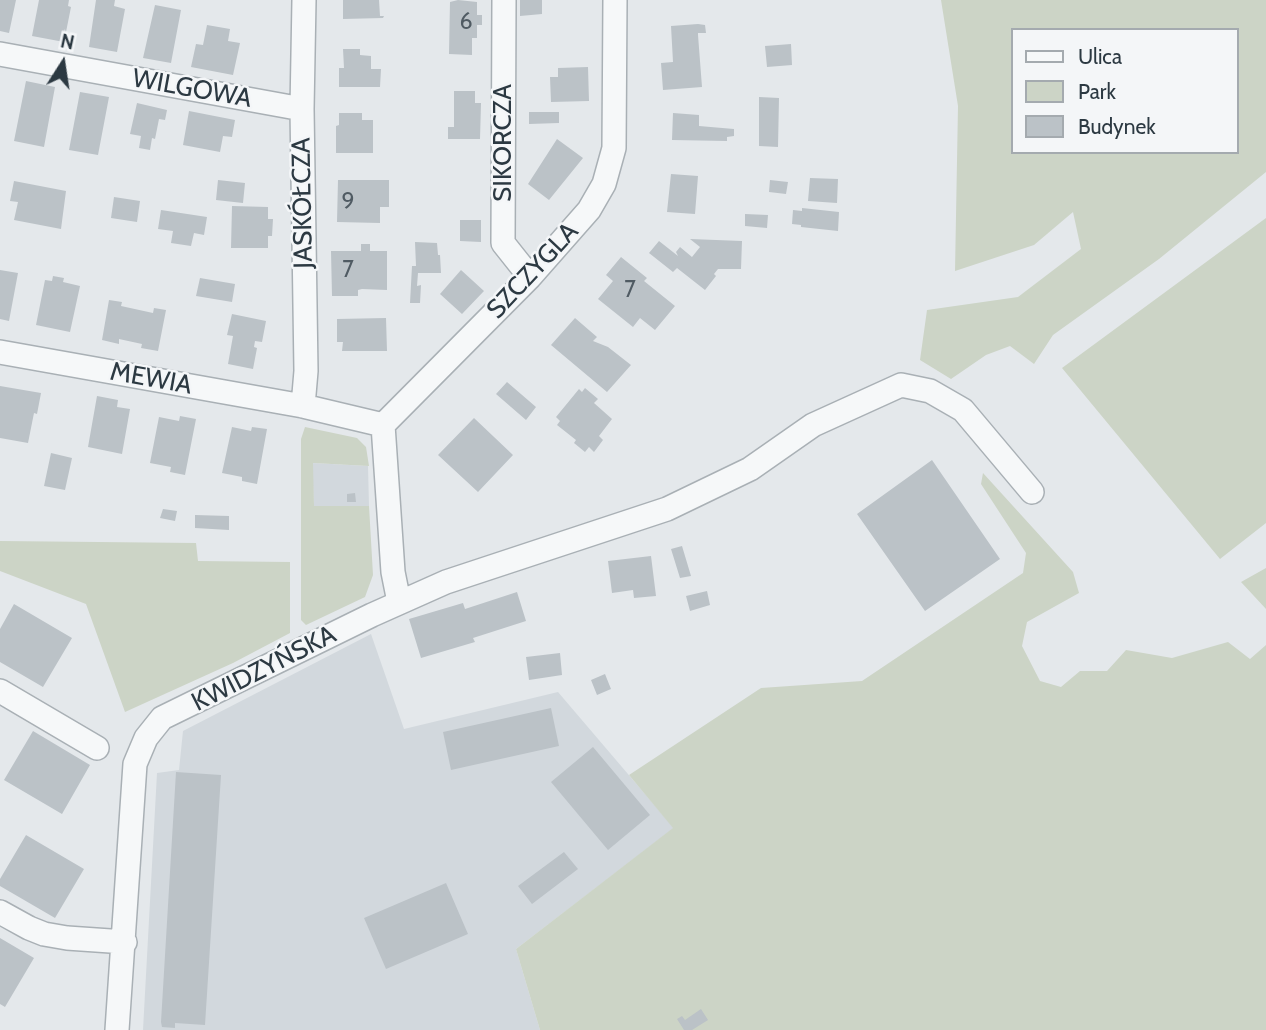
<!DOCTYPE html>
<html>
<head>
<meta charset="utf-8">
<style>
  body { margin:0 }
  #map { position:relative; width:1266px; height:1030px; overflow:hidden; background:#e4e8eb; font-family:Cabin,sans-serif }
  canvas { display:block }
  .legend { position:absolute; left:1011px; top:28px; width:228px; height:126px; box-sizing:border-box; background:#f4f6f8; border:2px solid #a4aaaf; margin:0; padding:9px 12px; list-style:none; font-size:21px; color:#2c3942 }
  .legend li { display:flex; align-items:center; gap:14px; height:35px }
  .legend b { width:35px; border:2px solid #a4aaaf }
  .north { position:absolute; left:28px; top:28px; width:70px; height:70px; -webkit-text-stroke:5px #f4f6f8; paint-order:stroke; rotate:12deg; font-size:19px; font-weight:700; line-height:28px; text-align:center; color:#2c3942 }
  .north::after { content:''; display:block; margin:auto; width:24px; height:32px; background:#2c3942; clip-path:polygon(50% 0,100% 100%,50% 72%,0 100%) }
</style>
</head>
<body>
<div id="map">
<canvas width="1266" height="1030"></canvas>
<ul class="legend">
<li><b style="height:9px;background:#f6f8f9"></b>Ulica</li>
<li><b style="height:19px;background:#ccd4c6"></b>Park</li>
<li><b style="height:19px;background:#bbc2c7"></b>Budynek</li>
</ul>
<div class="north">N</div>
</div>
<script>
const g = document.querySelector('canvas').getContext('2d');
g.lineJoin = 'round';
function paint(path, color) { g.fillStyle = color; g.fill(path, 'evenodd'); }
const shape = rows => new Path2D(rows.map(r => 'M' + r).join(''));
function stroke(path, color, width, dash) { g.strokeStyle = color; g.lineWidth = width; g.lineCap = dash ? 'butt' : 'round'; g.setLineDash(dash || []); g.stroke(path); }
function write(font, color, halo, rows, align = 'center') {
  g.font = font + ' Cabin,sans-serif'; g.lineWidth = 5; g.setLineDash([]); g.textBaseline = 'middle'; g.strokeStyle = halo; g.fillStyle = color; for (const [text, x, y, turn = 0] of rows) {
    g.save(); g.translate(x, y); g.rotate((+turn || 0) * Math.PI / 180); g.textAlign = isNaN(turn) ? turn : align; if (halo) g.strokeText(text, 0, 0); g.fillText(text, 0, 0); g.restore();
  }
}
const built = shape([
  [312,463,368,466,369,506,314,507],
  [371,634,404,729,558,692,674,828,516,949,540,1030,143,1030,157,773,179,770,183,731]
]);
const green = shape([
  [941,0,1266,0,1266,172,1159,259,1053,335,1034,364,1010,346,986,355,951,379,920,360,927,310,1018,297,1081,249,1073,212,1034,245,955,271,958,106],
  [1012,30,1236,30,1236,152,1012,152],
  [1266,218,1266,523,1220,559,1062,368],
  [305,427,357,438,366,447,369,466,313,463,314,506,369,506,373,575,365,597,306,625,301,620,301,439],
  [983,473,1073,572,1079,593,1027,622,1022,646,1040,681,1061,687,1080,671,1107,671,1126,650,1172,658,1228,642,1250,659,1266,645,1266,1030,540,1030,516,949,673,828,629,775,761,688,862,681,1023,573,1026,553,981,484],
  [0,541,196,543,198,561,290,562,290,633,233,663,125,712,86,604,0,571],
  [1266,568,1266,609,1241,582]
]);
const building = shape([
  [0,0,16,0,9,33,0,31],
  [39,0,69,0,68,6,71,7,64,42,32,36],
  [96,0,115,0,114,6,125,9,117,52,89,47],
  [343,0,379,0,380,16,384,16,383,18,343,19],
  [458,0,477,2,477,15,482,15,482,25,477,25,477,38,472,38,472,55,449,54,450,2],
  [520,0,542,0,542,14,520,16],
  [155,5,181,10,171,63,143,58],
  [698,24,705,25,706,33,698,33,698,35,702,87,663,90,661,63,673,62,671,26],
  [207,25,230,29,228,41,240,43,233,75,191,67,196,44,203,45],
  [791,44,792,65,767,67,765,46],
  [343,49,360,49,360,55,371,56,371,69,381,69,380,87,339,87,339,68,344,68],
  [588,67,589,101,551,102,550,77,558,77,558,68],
  [26,81,55,87,44,147,14,141],
  [454,91,475,91,475,103,481,103,480,139,448,139,448,127,454,127],
  [80,92,109,97,98,155,69,150],
  [759,97,779,98,778,147,759,146],
  [137,103,167,110,165,120,159,119,155,139,152,138,150,150,139,148,141,136,130,134],
  [189,111,235,120,232,137,223,136,220,152,183,145],
  [529,112,559,112,559,123,529,124],
  [339,113,362,113,362,120,373,120,373,153,336,153,336,126,339,125],
  [673,113,699,115,699,126,734,129,734,136,727,137,727,141,672,140],
  [557,139,583,158,549,200,528,184],
  [671,174,698,176,695,214,667,212],
  [810,178,838,179,837,203,808,201],
  [218,180,245,183,243,203,216,200],
  [338,180,389,180,389,207,380,207,380,223,337,222],
  [770,180,788,182,786,194,769,192],
  [14,181,66,191,61,229,14,220,18,202,10,201],
  [114,197,140,201,137,222,111,218],
  [232,206,268,207,268,219,273,219,272,236,268,236,268,248,231,248],
  [802,208,839,212,838,231,801,227,801,225,792,224,793,210,802,211],
  [161,210,207,217,204,235,194,233,191,246,171,243,173,231,158,229],
  [745,214,768,215,767,228,745,226],
  [460,220,481,220,481,242,460,241],
  [690,239,742,241,741,269,718,269,714,274,716,276,705,290,677,268,673,272,649,253,659,241,678,256,676,252,680,247,692,257,700,247],
  [415,242,437,243,438,255,440,255,441,273,418,273,417,286,421,285,420,303,410,303,412,266,416,266],
  [361,244,370,244,370,251,387,251,387,290,362,289,358,290,358,296,332,296,331,251,361,251],
  [621,257,647,278,644,281,675,306,655,330,640,318,633,327,598,299,613,281,606,275],
  [0,270,18,273,9,321,0,319],
  [461,270,484,291,462,314,440,294],
  [53,276,64,278,63,282,80,286,70,332,36,325,45,280,52,281],
  [200,278,235,284,232,302,196,296],
  [109,300,122,302,121,306,153,313,154,308,166,310,158,351,141,348,142,344,119,339,119,344,102,340],
  [232,314,266,321,262,342,255,341,254,347,257,348,253,369,228,364,233,336,227,335],
  [386,318,387,351,342,351,343,342,337,342,337,319],
  [575,318,597,337,593,341,608,347,631,365,607,392,551,345],
  [507,382,536,407,526,420,496,394],
  [0,386,41,393,37,414,34,413,28,443,0,438],
  [585,388,598,399,594,403,612,419,599,436,603,440,594,452,589,447,585,452,574,443,576,440,557,425,560,421,556,417,579,389,582,392],
  [97,396,118,400,117,407,130,409,122,454,88,447],
  [180,416,196,419,185,475,170,472,171,467,150,463,159,417,179,421],
  [474,418,513,455,478,492,438,455],
  [232,427,251,431,252,427,267,429,257,484,242,481,242,477,222,473],
  [51,453,72,458,65,490,44,486],
  [932,460,1000,559,925,611,857,514],
  [355,493,356,502,347,502,347,494],
  [163,509,177,511,175,521,160,518],
  [195,515,229,516,229,530,195,528],
  [682,546,691,576,680,578,671,549],
  [651,556,656,596,634,598,633,590,612,593,608,561],
  [707,591,710,605,690,611,686,596],
  [517,592,526,621,473,638,475,642,421,658,409,619,463,603,465,609],
  [14,604,72,638,43,687,0,662,0,629],
  [560,653,562,675,529,680,526,657],
  [605,674,611,689,597,695,591,680],
  [551,708,559,746,451,770,443,732],
  [33,731,90,765,62,814,4,780],
  [593,747,650,815,608,850,551,782],
  [176,772,221,775,205,1025,175,1023,175,1028,162,1027,161,1022],
  [26,835,84,869,55,918,0,886,0,879],
  [564,852,578,869,532,904,518,886],
  [446,883,468,934,386,969,364,918],
  [0,938,34,958,5,1007,0,1004],
  [701,1009,708,1020,692,1030,684,1030,677,1019,682,1016,685,1020]
]);
const minor = shape([
  [504,0,503,243,530,277],
  [0,54,302,109],
  [0,352,303,406,383,425],
  [303,406,306,371,302,109,304,0],
  [383,425,530,277,589,210,604,184,614,148,615,0],
  [383,425,393,572,399,602],
  [0,691,97,748],
  [0,912,29,928,44,934,67,938,125,942],
  [117,1030,135,764,146,738,162,718,372,615,446,582,667,509,750,469,813,425,901,385,930,391,963,410,1032,492]
]);
const numberNames = [
  ["6",466,22],
  ["9",348,202],
  ["7",348,270],
  ["7",630,290]
];
const streetNames = [
  ["WILGOWA",192,89,10],
  ["SIKORCZA",503,143,-90],
  ["JASKÓŁCZA",303,203,-91],
  ["SZCZYGLA",533,271,-47],
  ["MEWIA",151,379,10],
  ["KWIDZYŃSKA",264,669,-27]
];
paint(built, '#d2d8dd');
paint(green, '#ccd4c6');
paint(building, '#bbc2c7');
stroke(minor, '#a9b0b5', 26);
stroke(minor, '#f6f8f9', 23);
write('23px', '#505b63', null, numberNames);
write('26px', '#2c3942', '#f4f6f8', streetNames);
</script>
</body>
</html>
